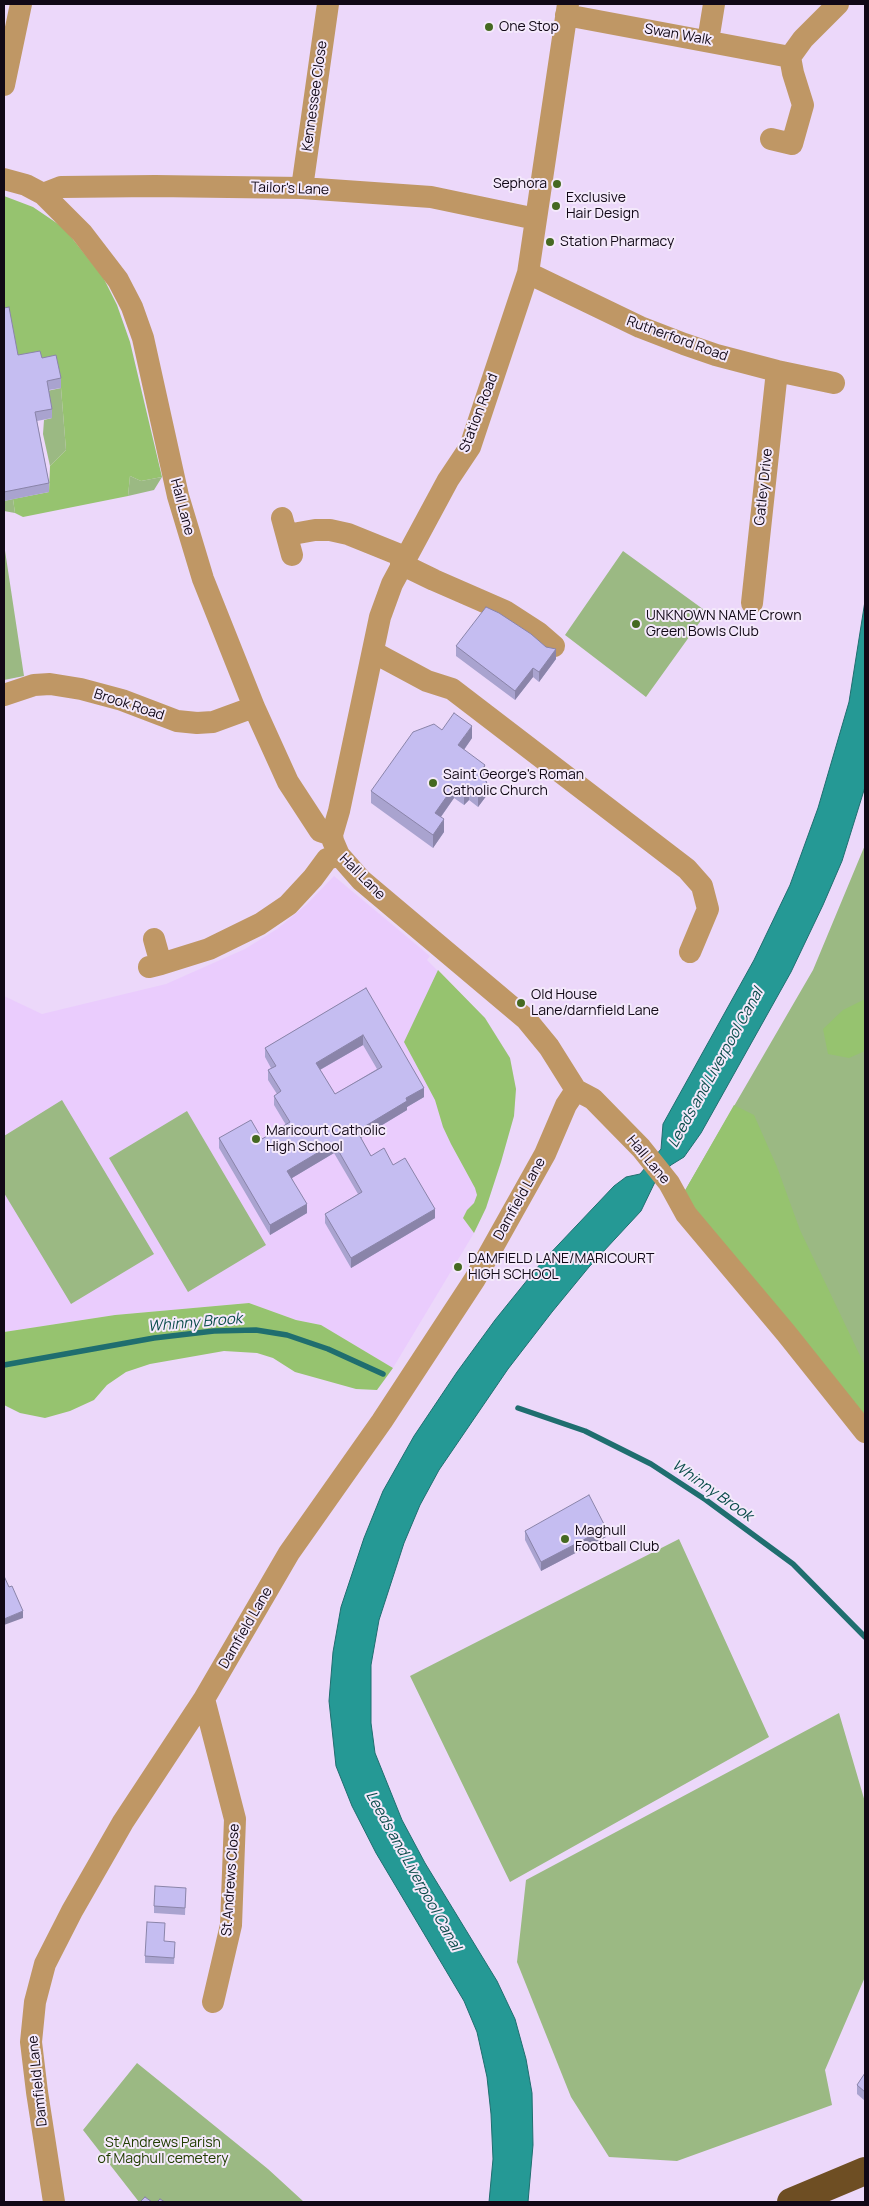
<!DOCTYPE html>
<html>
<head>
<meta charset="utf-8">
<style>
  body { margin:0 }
  #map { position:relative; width:869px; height:2206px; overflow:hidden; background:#ecd8fa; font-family:Manrope,sans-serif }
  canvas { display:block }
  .frame { position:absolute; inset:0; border:5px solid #110816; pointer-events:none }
</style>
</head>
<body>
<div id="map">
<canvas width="869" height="2206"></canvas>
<div class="frame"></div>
</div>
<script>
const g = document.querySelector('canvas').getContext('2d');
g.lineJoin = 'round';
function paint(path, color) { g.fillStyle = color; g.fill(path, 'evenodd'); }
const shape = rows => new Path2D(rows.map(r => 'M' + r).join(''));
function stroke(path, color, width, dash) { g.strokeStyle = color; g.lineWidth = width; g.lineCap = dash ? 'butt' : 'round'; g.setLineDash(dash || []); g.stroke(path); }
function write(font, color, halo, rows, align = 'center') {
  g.font = font + ' Manrope,sans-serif'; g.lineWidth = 4; g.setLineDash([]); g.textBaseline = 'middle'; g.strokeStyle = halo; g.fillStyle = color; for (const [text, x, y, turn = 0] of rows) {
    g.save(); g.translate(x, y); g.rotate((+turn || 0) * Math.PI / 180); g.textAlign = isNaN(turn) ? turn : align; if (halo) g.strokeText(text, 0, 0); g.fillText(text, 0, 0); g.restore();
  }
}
const built = shape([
  [334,876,430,956,427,960,485,1018,510,1058,516,1089,514,1116,486,1208,474,1233,393,1368,321,1325,296,1320,249,1303,115,1315,4,1332,4,996,42,1014,166,984,245,949,277,929,306,905]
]);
const green = shape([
  [61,388,66,450,50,466,43,434,44,420,52,418,47,391],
  [130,476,141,481,162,477,154,490,128,496],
  [13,499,15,513,4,511,4,501],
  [4,544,24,676,4,680],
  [623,551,707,612,646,697,565,635],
  [865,845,865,1415,683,1194,813,970],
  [62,1100,154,1254,71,1304,4,1193,4,1136],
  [187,1111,266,1245,188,1292,109,1158],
  [679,1539,769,1737,510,1882,410,1676],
  [839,1713,865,1802,865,1977,825,2070,832,2105,677,2161,609,2157,571,2097,517,1962,526,1880],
  [137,2063,268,2169,304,2202,139,2202,83,2130]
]);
const forest = shape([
  [4,196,33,207,64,228,103,277,117,305,130,342,162,477,141,481,130,476,128,496,23,517,15,513,13,499,49,492,50,466,66,450,61,388,56,365,18,365,4,317],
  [438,970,485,1018,510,1058,516,1089,514,1116,501,1162,486,1208,474,1233,463,1218,467,1210,474,1203,477,1195,475,1188,451,1144,443,1127,435,1100,404,1042],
  [865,999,865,1051,849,1058,828,1054,823,1029,843,1010],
  [734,1105,754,1115,777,1167,800,1230,865,1366,865,1415,683,1194],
  [249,1303,296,1320,321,1325,393,1368,377,1390,356,1389,295,1372,273,1358,257,1353,224,1351,150,1364,126,1372,107,1385,94,1400,70,1411,45,1418,20,1413,4,1405,4,1332,115,1315]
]);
const water = shape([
  [865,601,865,787,842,861,823,905,791,972,701,1133,684,1157,671,1165,655,1182,641,1211,589,1267,552,1312,508,1369,439,1470,420,1505,404,1543,379,1620,371,1665,371,1723,375,1753,402,1820,425,1863,497,1981,515,2019,526,2059,532,2093,533,2145,528,2202,489,2202,493,2159,491,2114,487,2077,477,2032,464,2001,376,1853,352,1806,336,1766,329,1701,333,1652,341,1607,364,1538,383,1491,414,1436,457,1372,495,1320,541,1263,614,1186,626,1177,640,1174,661,1149,663,1124,754,960,790,885,818,808,849,702,865,601]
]);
const stream = shape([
  [4,1365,154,1338,214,1331,256,1330,287,1335,328,1349,383,1374],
  [518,1408,585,1431,651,1464,706,1500,793,1564,865,1637]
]);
const minor = shape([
  [568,4,528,273,470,447,448,480,392,584,380,617,339,811,332,835,333,841,339,855,361,880,526,1019,549,1047,576,1090,593,1099,641,1148,669,1183,686,1214,786,1333,865,1432],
  [566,15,790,57],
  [708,41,714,4],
  [4,85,21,4],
  [771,139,792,144,803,105,793,73,790,57,803,39,838,4],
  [4,179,26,185,43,194,82,233,118,280,132,307,143,338,178,496,203,579,254,707,288,782,320,831,332,835],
  [302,188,328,4],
  [43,194,61,187,155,186,302,188,431,197,536,219],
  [528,273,640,327,684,344,716,355,777,371,834,383],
  [282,518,292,555],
  [287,535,315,530,330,530,348,534,405,557],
  [401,564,434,580,505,611,539,633,554,646],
  [752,603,777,371],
  [373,652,427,681,452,689,687,869,702,886,708,909,690,952],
  [4,695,34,685,50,684,81,689,122,700,177,721,197,723,213,722,254,707],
  [161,964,209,949,260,924,288,905,313,878,327,859,339,855],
  [149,967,161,964,154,939],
  [204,1699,235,1819,231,1925,213,2002],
  [54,2202,37,2092,31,2042,35,2002,45,1964,72,1911,123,1822,204,1699,289,1553,382,1421,475,1279,545,1154,566,1105,576,1090]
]);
const highway = shape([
  [791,2202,865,2171]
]);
const wall = shape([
  [4,308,18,355,42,358,61,378,61,388,49,390,52,409,52,418,37,421,49,483,49,492,4,501],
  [456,646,556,659,539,682,533,677,515,700,456,656],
  [442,730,472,738,464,750,485,778,484,780,487,795,478,807,469,800,464,805,454,798,441,817,444,832,433,848,371,803,371,791],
  [366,988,424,1097,407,1107,407,1110,361,1138,371,1156,393,1165,435,1218,351,1268,325,1223,325,1214,358,1194,334,1153,292,1178,307,1213,270,1235,219,1148,219,1138,262,1139,286,1125,274,1105,274,1096,277,1094,268,1080,268,1070,271,1068,265,1057,265,1048],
  [363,1045,377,1069,335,1094,320,1070],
  [525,1531,606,1537,541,1571,525,1540],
  [186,1888,185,1915,154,1913,154,1906],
  [164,1941,175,1948,174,1964,145,1963,145,1956],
  [865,2073,865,2101,857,2094,857,2085]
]);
const shadedWall = shape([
  [556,649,556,659,539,682,539,672],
  [533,668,533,677,515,700,515,691],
  [472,726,472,738,458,758,458,745],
  [485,765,485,778,478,789,478,776],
  [487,782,487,795,478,807,478,794],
  [454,786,454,798,435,825,435,813],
  [469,787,469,800,464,805,464,793],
  [444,819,444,832,433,848,433,835],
  [363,1035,363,1045,316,1072,316,1063],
  [424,1088,424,1097,407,1107,407,1110,357,1140,357,1131,406,1098],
  [334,1143,334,1153,287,1181,287,1171],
  [307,1204,307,1213,270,1235,270,1225],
  [435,1209,435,1218,351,1268,351,1258],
  [606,1528,606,1537,541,1571,541,1562],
  [23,1611,23,1618,4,1625,4,1619]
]);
const building = shape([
  [9,307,18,355,40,351,42,358,56,355,61,378,47,381,52,409,35,412,49,483,4,492,4,308,9,307],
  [486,607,499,613,531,634,546,647,556,649,539,672,533,668,515,691,456,646,486,607],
  [454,713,472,726,458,745,485,765,478,776,487,782,478,794,469,787,464,793,454,786,435,813,444,819,433,835,371,791,413,732,434,724,442,730,454,713],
  [366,988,424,1088,406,1098,407,1101,357,1131,371,1156,384,1148,393,1165,405,1158,435,1209,351,1258,325,1214,362,1192,334,1143,287,1171,307,1204,270,1225,219,1138,251,1120,262,1139,290,1122,274,1096,281,1091,268,1070,276,1066,265,1048,366,988],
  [363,1035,382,1067,335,1094,316,1063,363,1035],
  [589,1495,606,1528,541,1562,525,1531,589,1495],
  [4,1576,9,1587,12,1586,23,1611,4,1619,4,1576],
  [155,1886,186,1888,185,1908,154,1906,155,1886],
  [147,1922,165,1923,164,1941,175,1942,174,1958,145,1956,147,1922],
  [865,2073,865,2092,857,2085,865,2073],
  [145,2197,152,2202,140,2202,145,2197],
  [160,2199,165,2202,157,2202,160,2199]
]);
const markers = [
  [489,27,5,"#456921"],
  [557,184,5,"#456921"],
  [556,206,5,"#456921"],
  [550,242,5,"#456921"],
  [636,624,5,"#456921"],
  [433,783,5,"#456921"],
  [521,1003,5,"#456921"],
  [256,1139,5,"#456921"],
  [458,1267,5,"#456921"],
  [565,1539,5,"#456921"]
];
const poiNames = [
  ["One Stop",499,27],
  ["Sephora",547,184,"right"],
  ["Exclusive",566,198],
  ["Hair Design",566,214],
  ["Station Pharmacy",560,242],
  ["UNKNOWN NAME Crown",646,616],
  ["Green Bowls Club",646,632],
  ["Saint George's Roman",443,775],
  ["Catholic Church",443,791],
  ["Old House",531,995],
  ["Lane/darnfield Lane",531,1011],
  ["Maricourt Catholic",266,1131],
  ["High School",266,1147],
  ["DAMFIELD LANE/MARICOURT",468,1259],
  ["HIGH SCHOOL",468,1275],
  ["Maghull",575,1531],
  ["Football Club",575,1547]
];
const streetNames = [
  ["Swan Walk",678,35,10],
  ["Kennessee Close",315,96,-82],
  ["Tailor's Lane",290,189,2],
  ["Rutherford Road",677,339,20],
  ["Station Road",479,413,-69],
  ["Gatley Drive",764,487,-84],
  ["Hall Lane",182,507,75],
  ["Brook Road",129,705,18],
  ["Hall Lane",362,877,45],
  ["Hall Lane",648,1160,50],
  ["Damfield Lane",520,1199,-61],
  ["Damfield Lane",246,1628,-60],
  ["St Andrews Close",231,1880,-86],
  ["Damfield Lane",38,2081,-96]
];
const parkNames = [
  ["St Andrews Parish",163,2143],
  ["of Maghull cemetery",163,2159]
];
const waterNames = [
  ["Leeds and Liverpool Canal",716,1068,-61],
  ["Whinny Brook",195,1323,-5],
  ["Whinny Brook",712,1491,35],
  ["Leeds and Liverpool Canal",413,1871,61]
];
paint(built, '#eaccfd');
paint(green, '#9bb983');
paint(forest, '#96c36f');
paint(water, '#259995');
stroke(water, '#1f6e6f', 1);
stroke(stream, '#1f6e6f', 5.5);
stroke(minor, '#bf9765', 22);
stroke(highway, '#6e4e23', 28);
paint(wall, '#a9a3cf');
paint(shadedWall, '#8a84a9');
paint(building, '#c5bdf1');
stroke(building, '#8a84a9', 1);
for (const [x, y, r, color] of markers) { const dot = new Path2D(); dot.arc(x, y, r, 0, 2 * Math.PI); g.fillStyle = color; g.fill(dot); stroke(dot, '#f4e9fb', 2); }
write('14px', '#110816', '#f4e9fb', poiNames, 'left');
write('14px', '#110816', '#f4e9fb', streetNames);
write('14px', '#213d00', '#f4e9fb', parkNames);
write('italic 15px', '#0b4d4b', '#f4e9fb', waterNames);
</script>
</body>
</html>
